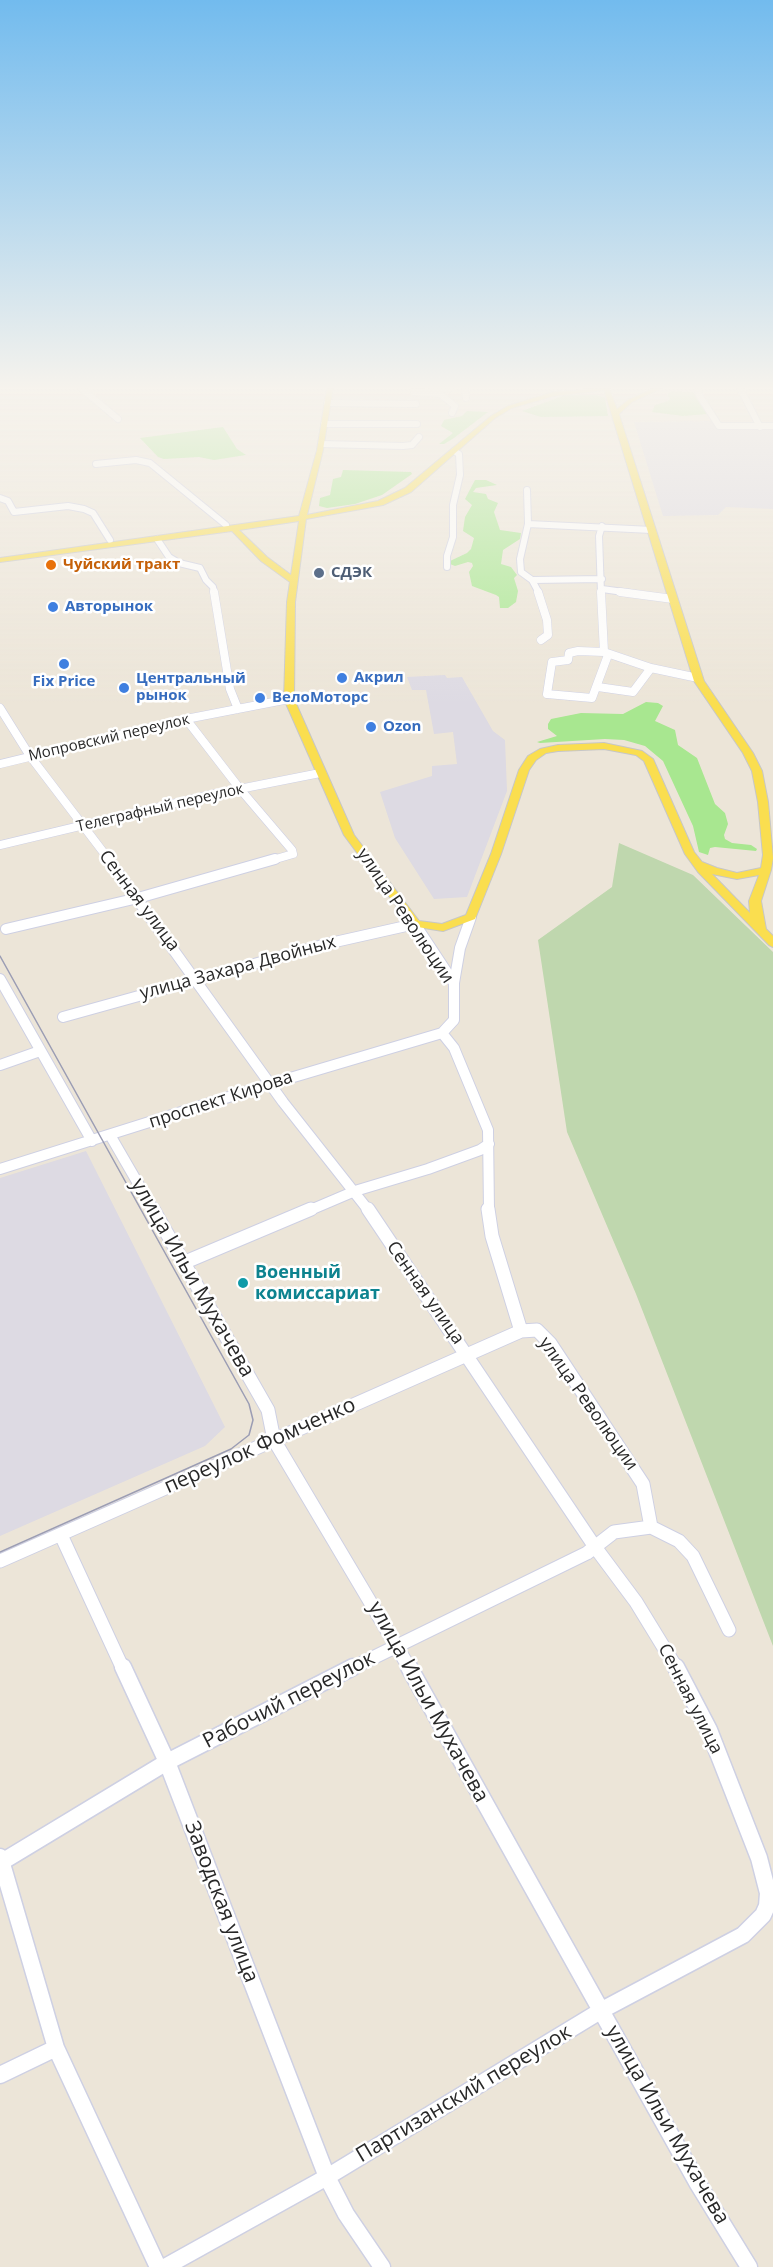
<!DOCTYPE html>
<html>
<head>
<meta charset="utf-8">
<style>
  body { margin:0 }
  canvas { display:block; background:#ece5d8 }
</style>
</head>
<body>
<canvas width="773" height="2267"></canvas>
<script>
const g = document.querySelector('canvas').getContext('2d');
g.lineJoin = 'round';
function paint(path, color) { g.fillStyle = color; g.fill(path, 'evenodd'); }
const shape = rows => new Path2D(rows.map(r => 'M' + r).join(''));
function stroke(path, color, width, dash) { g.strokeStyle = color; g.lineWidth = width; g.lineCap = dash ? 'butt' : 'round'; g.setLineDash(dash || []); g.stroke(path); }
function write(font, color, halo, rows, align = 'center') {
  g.font = font + ' "Open Sans",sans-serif'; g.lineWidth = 5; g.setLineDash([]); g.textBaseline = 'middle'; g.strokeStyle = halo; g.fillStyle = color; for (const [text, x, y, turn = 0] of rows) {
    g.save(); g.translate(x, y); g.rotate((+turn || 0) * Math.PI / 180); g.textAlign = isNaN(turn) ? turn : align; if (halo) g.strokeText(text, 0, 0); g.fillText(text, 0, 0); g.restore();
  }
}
const industrial = shape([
  [711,421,718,429,773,428,773,509,726,507,718,515,663,516,634,422],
  [445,675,447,678,462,677,493,731,505,740,507,791,467,897,434,899,395,838,380,792,432,776,432,766,457,764,453,732,434,734,426,690,412,690,407,677],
  [86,1151,225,1427,205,1446,0,1536,0,1178]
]);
const green = shape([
  [671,391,693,392,708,414,683,416,652,412,655,405,668,401,670,398,667,395],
  [565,395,597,395,605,398,608,416,541,417,522,411],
  [467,411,488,412,454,438,444,444,439,444,453,433,441,426,444,420,462,416],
  [223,427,237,449,246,455,214,460,199,457,164,459,158,457,140,438],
  [343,470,411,472,412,474,382,495,355,504,327,508,319,506,320,498,330,495,333,479,341,477],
  [475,480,486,480,497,485,476,488,473,492,486,494,488,499,498,503,494,512,500,530,521,533,520,539,503,550,501,564,511,567,517,575,514,578,518,591,516,602,508,608,500,608,499,597,496,595,472,586,469,572,473,566,472,563,468,562,455,566,450,564,450,561,467,553,471,549,474,538,463,531,465,517,472,505,465,499],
  [646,702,658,703,663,706,655,721,675,730,678,745,697,758,715,804,725,813,728,824,724,835,725,839,732,843,751,845,757,849,756,851,715,847,710,848,708,855,699,852,693,826,663,761,645,746,624,740,605,739,540,743,537,742,557,736,548,729,548,724,551,719,581,713,623,714]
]);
const cemetery = shape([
  [619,843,693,875,773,952,773,1646,636,1294,567,1132,538,940,612,887]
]);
const minorFar4 = shape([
  [81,388,118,419],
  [465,388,466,398],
  [698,388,699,395,719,426,773,426],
  [740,388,760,427],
  [432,390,451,388],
  [414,392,440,394,455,406,452,413],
  [327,403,416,404],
  [324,424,417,424],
  [321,444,403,446,412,445,419,437],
  [96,464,136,460,150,463,226,525],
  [527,490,528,524,520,559,521,572,532,580,602,579],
  [0,498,8,501,14,512,68,506,84,509,93,513,110,540],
  [528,524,652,530],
  [157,539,169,557,179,563,200,568,206,580,213,587,214,593],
  [447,567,447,556,453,537,453,505,460,475,459,454,454,451],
  [532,580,539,593],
  [602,589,631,593],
  [601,593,599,536,602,526]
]);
const minorFar3 = shape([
  [214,592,230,689,238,709],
  [538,592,547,620,548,635,541,640],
  [601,592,604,652,651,668,698,678],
  [620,592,673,599],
  [604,652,578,651,569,653,568,660,552,662,547,694,592,698,608,655],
  [598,687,633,692,651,668],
  [0,708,30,756,110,861],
  [186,719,240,789,292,850,293,854,269,861],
  [0,764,186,719,289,699],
  [0,845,214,794,320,773]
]);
const minorFar2 = shape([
  [108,859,283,1102,369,1211],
  [6,929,138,898,275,859],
  [0,979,92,1141],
  [454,983,460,948,471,917],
  [442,1033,454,1048,488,1130,489,1211],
  [0,1065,40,1051],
  [110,1135,154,1211],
  [0,1169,270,1084,442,1033,454,1020,454,983,415,924,326,944,63,1017],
  [308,1211,355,1191,428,1169,480,1150,489,1144]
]);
const minorFar1 = shape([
  [153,1209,268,1410,274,1440,410,1669],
  [368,1209,595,1547,636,1602,677,1669],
  [488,1209,492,1236,521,1331,537,1330,550,1343,643,1484,651,1527,679,1541,693,1556,729,1630],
  [183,1263,311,1209],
  [61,1535,123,1669],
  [0,1561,521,1331],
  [350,1669,587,1553,614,1532,651,1527]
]);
const minor = shape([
  [123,1667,167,1762,327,2177,346,2214,382,2267],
  [409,1667,698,2184,749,2267],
  [0,1857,56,2048,158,2267],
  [0,1863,167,1762,353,1667],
  [0,2075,56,2048],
  [165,2267,327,2177,602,2010,743,1935,763,1915,767,1906,768,1893,759,1858,709,1730,676,1667]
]);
const major = shape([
  [327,388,333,388,323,450,307,515,378,501,405,488,491,416,508,406,553,392,609,388,617,409,628,400,654,388,662,388,632,402,619,414,704,681,753,753,762,771,768,802,773,858,771,870,761,901,766,929,773,936,773,947,769,945,698,872,685,854,644,761,636,755,604,749,558,751,546,753,536,760,529,770,501,854,475,919,443,931,411,926,344,835,284,699,287,602,290,582,261,561,232,531,0,562,0,558,299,516,317,450,327,388],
  [604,390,694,681,743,753,752,771,758,802,763,855,761,868,737,873,717,868,702,862,694,852,653,759,642,751,604,743,558,745,540,749,528,756,519,770,491,854,466,915,442,924,419,921,354,835,294,699,295,602,306,519,383,505,411,492,495,418,512,408,554,396,604,390],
  [299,521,291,575,267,557,239,530,299,521],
  [712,874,737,879,759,875,749,901,750,913,712,874]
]);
const tram = shape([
  [0,956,249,1404,253,1420,249,1435,231,1449,0,1552]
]);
const markers = [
  [51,565,6,"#e8710a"],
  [319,573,6,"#5c6f8a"],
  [53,607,6,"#3f7fe0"],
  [64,664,6,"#3f7fe0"],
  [342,678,6,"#3f7fe0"],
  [124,688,6,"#3f7fe0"],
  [260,698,6,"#3f7fe0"],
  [371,727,6,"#3f7fe0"],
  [243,1283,6,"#0f9aa8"]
];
const farFoodnames = [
  ["Чуйский тракт",63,565]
];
const farServicenames = [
  ["СДЭК",331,573]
];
const farShopnames = [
  ["Авторынок",65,607],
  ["Акрил",354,678],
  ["Центральный",136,679],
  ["рынок",136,696],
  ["Fix Price",64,682,"center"],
  ["ВелоМоторс",272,698],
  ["Ozon",383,727]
];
const farStreetnames = [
  ["Мопровский переулок",109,738,-13],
  ["Телеграфный переулок",160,808,-13]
];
const streetNames = [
  ["Сенная улица",139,901,53],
  ["улица Революции",405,916,56],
  ["улица Захара Двойных",238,968,-15],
  ["проспект Кирова",221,1100,-18],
  ["Сенная улица",425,1293,55],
  ["улица Революции",588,1404,55],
  ["Сенная улица",690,1699,63]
];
const cultureNames = [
  ["Военный",255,1273],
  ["комиссариат",255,1294]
];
const nearStreetnames = [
  ["улица Ильи Мухачева",192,1278,60],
  ["переулок Фомченко",260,1446,-24],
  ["Рабочий переулок",289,1700,-27],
  ["улица Ильи Мухачева",428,1702,61],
  ["Заводская улица",221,1902,69],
  ["Партизанский переулок",464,2094,-31],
  ["улица Ильи Мухачева",667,2125,60]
];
paint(industrial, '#dddae3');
paint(green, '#a8e790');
paint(cemetery, '#bfd7ae');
stroke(minorFar4, '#ced0e3', 8);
stroke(minorFar3, '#ced0e3', 9);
stroke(minorFar2, '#ced0e3', 12);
stroke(minorFar1, '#ced0e3', 15);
stroke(minor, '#ced0e3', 19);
stroke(major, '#c7c7c7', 2);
stroke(minorFar4, '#fff', 6);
stroke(minorFar3, '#fff', 8);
stroke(minorFar2, '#fff', 10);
stroke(minorFar1, '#fff', 13);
stroke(minor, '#fff', 16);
paint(major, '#fade4f');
stroke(tram, '#9b9db4', 1.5);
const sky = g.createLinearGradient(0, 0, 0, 705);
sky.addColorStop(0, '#72bbee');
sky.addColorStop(0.55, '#f6f3ed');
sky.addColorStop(1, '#f6f3ed00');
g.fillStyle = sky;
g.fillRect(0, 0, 773, 705);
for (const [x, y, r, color] of markers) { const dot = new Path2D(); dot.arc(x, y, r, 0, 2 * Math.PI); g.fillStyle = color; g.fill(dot); stroke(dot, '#fff', 2); }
write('bold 15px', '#c56008', '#fff', farFoodnames, 'left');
write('bold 15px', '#4e5e75', '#fff', farServicenames, 'left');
write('bold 15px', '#366cbe', '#fff', farShopnames, 'left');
write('15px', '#282828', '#fff', farStreetnames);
write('18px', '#282828', '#fff', streetNames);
write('bold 18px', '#0d838f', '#fff', cultureNames, 'left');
write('21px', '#282828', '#fff', nearStreetnames);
</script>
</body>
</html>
